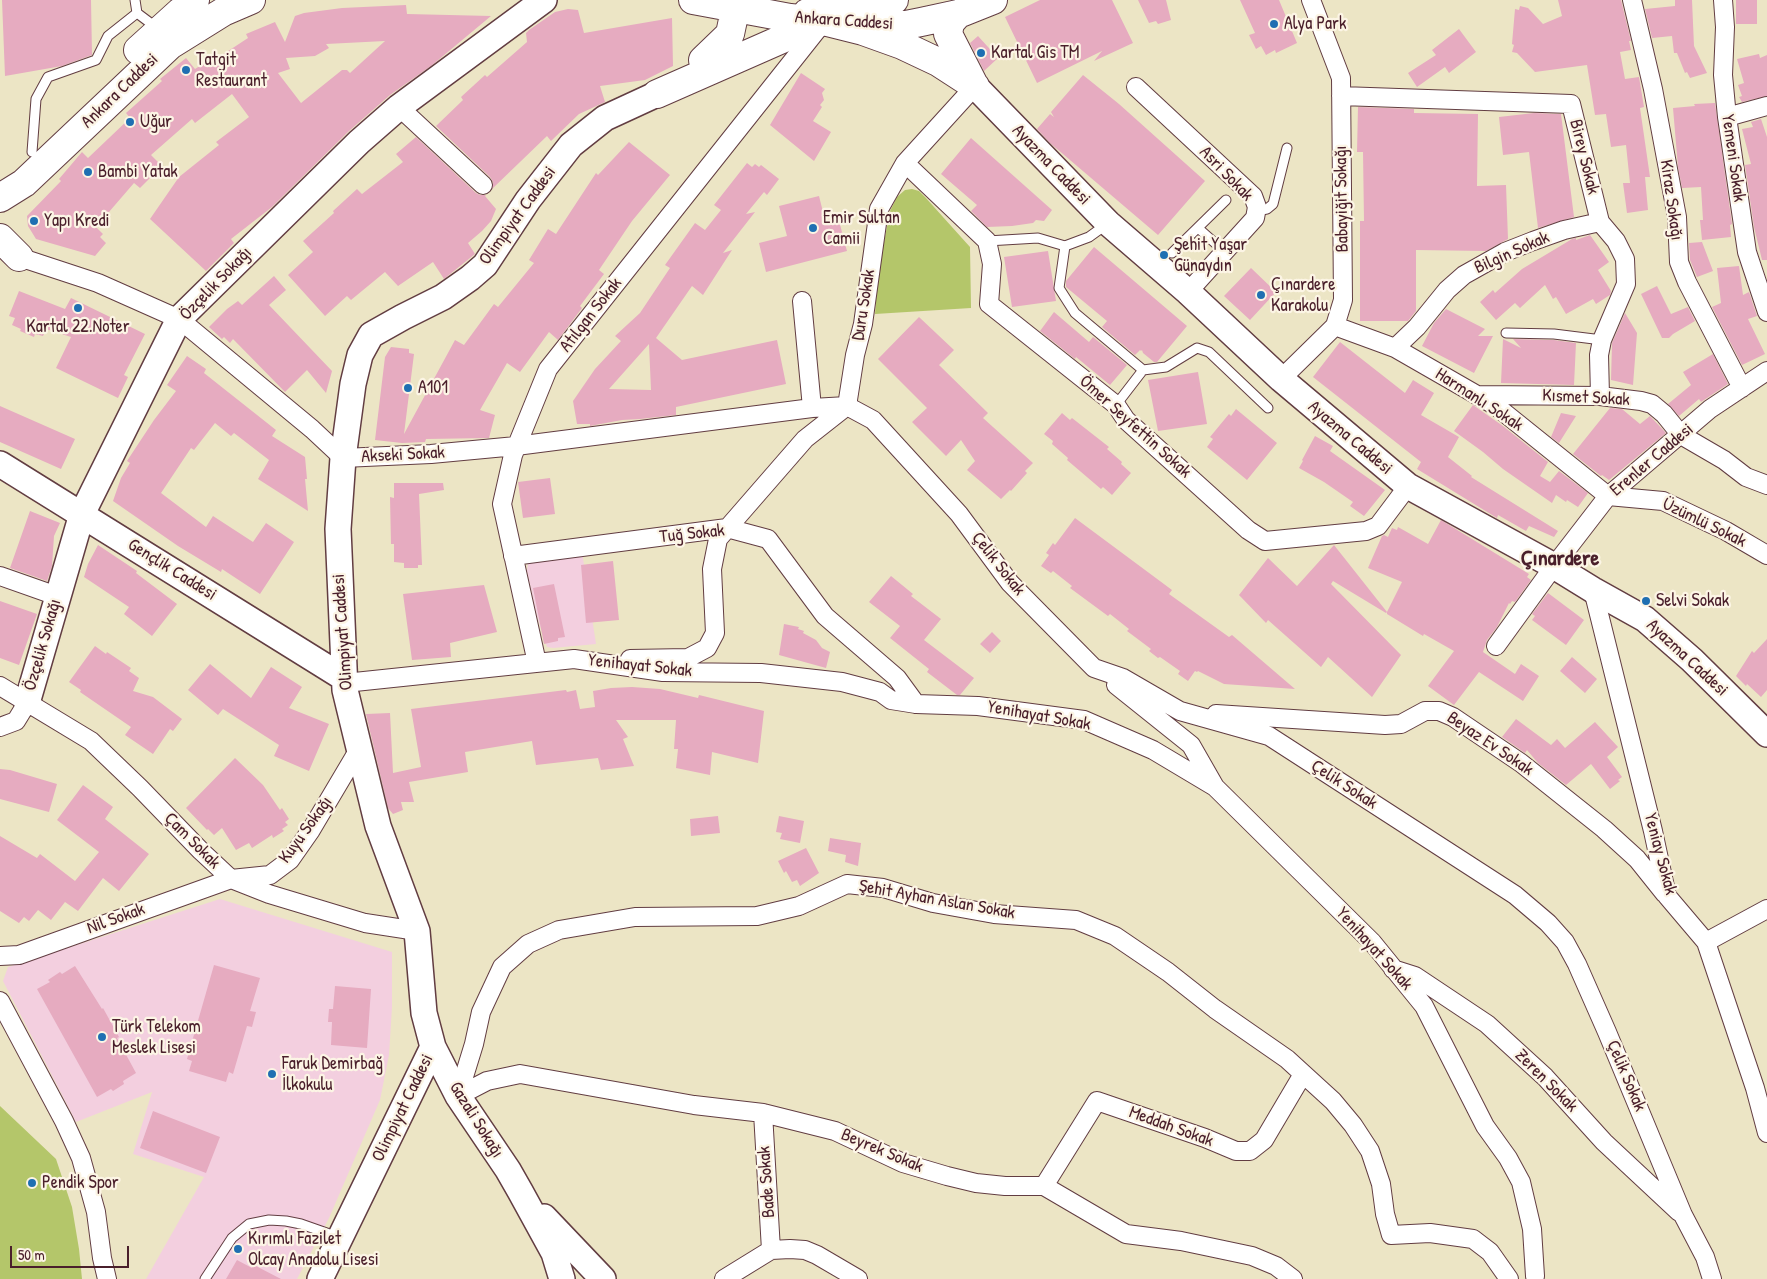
<!DOCTYPE html>
<html>
<head>
<meta charset="utf-8">
<style>
  body { margin:0 }
  #map { position:relative; width:1767px; height:1279px; overflow:hidden; background:#ece5c5; font-family:"Patrick Hand",sans-serif }
  canvas { display:block }
  .scale { position:absolute; left:10px; top:1246px; width:119px; height:22px; box-sizing:border-box; border:2px solid #4a1f2b; border-top:0; padding-left:6px; font-size:15px; line-height:18px; white-space:nowrap; color:#4a1f2b; -webkit-text-stroke:4px #fcf5e5; paint-order:stroke }
</style>
</head>
<body>
<div id="map">
<canvas width="1767" height="1279"></canvas>
<div class="scale">50 m</div>
</div>
<script>
const g = document.querySelector('canvas').getContext('2d');
g.lineJoin = 'round';
function paint(path, color) { g.fillStyle = color; g.fill(path, 'evenodd'); }
const shape = rows => new Path2D(rows.map(r => 'M' + r).join(''));
function stroke(path, color, width, dash) { g.strokeStyle = color; g.lineWidth = width; g.lineCap = dash ? 'butt' : 'round'; g.setLineDash(dash || []); g.stroke(path); }
function write(font, color, halo, rows, align = 'center') {
  g.font = font + ' "Patrick Hand",sans-serif'; g.lineWidth = 4.5; g.setLineDash([]); g.textBaseline = 'middle'; g.strokeStyle = halo; g.fillStyle = color; for (const [text, x, y, turn = 0] of rows) {
    g.save(); g.translate(x, y); g.rotate((+turn || 0) * Math.PI / 180); g.textAlign = isNaN(turn) ? turn : align; if (halo) g.strokeText(text, 0, 0); g.fillText(text, 0, 0); g.restore();
  }
}
const built = shape([
  [582,552,596,644,553,648,547,647,537,616,527,571,528,562],
  [220,899,392,952,392,1007,389,1055,380,1100,329,1218,297,1279,146,1279,204,1177,133,1154,152,1092,76,1122,3,981,8,967]
]);
const green = shape([
  [912,189,919,191,925,197,970,247,971,308,875,314,878,273,890,211,897,197,905,190],
  [0,1106,56,1159,72,1207,79,1249,82,1279,0,1279]
]);
const building = shape([
  [2,0,91,0,92,55,62,66,5,76],
  [1040,0,1112,0,1133,43,1094,61,1102,51,1037,83,1005,17],
  [1138,0,1166,0,1171,20,1158,24,1156,21,1149,23],
  [1240,0,1279,0,1297,43,1276,53,1275,50,1266,55,1261,46,1256,49,1249,35,1255,33],
  [1558,0,1621,0,1631,41,1629,41,1631,50,1620,52,1625,79,1639,77,1644,107,1640,108,1650,177,1645,177,1648,210,1627,213,1623,183,1630,183,1626,145,1611,147,1606,114,1595,115,1587,65,1535,72,1517,53,1512,52,1514,45,1512,44,1515,9,1519,10,1520,6,1528,8,1543,24,1562,16],
  [1675,0,1692,0,1694,46,1707,73,1690,78,1687,72,1685,73,1677,53,1674,53,1672,36,1652,38,1645,9,1675,6],
  [1736,0,1757,0,1757,24,1736,24],
  [406,5,407,14,491,16,431,66,390,95,349,131,272,207,231,239,234,243,206,271,150,219,179,177,219,145,216,142,249,117,232,94,195,123,192,119,151,155,162,166,140,188,134,183,96,227,103,234,100,237,106,243,95,256,36,239,28,226,27,216,61,181,59,179,82,152,88,158,130,118,126,113,162,81,160,79,186,58,195,69,214,57,216,59,248,38,246,34,275,22,285,42,295,16,304,13,342,8],
  [385,41,350,73,347,70,342,70,301,103,278,73,290,69,286,58,315,56,329,48,326,44],
  [568,9,578,10,584,33,672,18,673,66,645,80,600,86,605,102,579,114,551,141,547,136,492,189,493,182,490,177,436,126,463,100,461,97,485,75,487,77,527,42,526,33,529,30,555,12],
  [1459,29,1476,52,1449,73,1445,67,1417,87,1408,73,1436,55,1432,50],
  [978,36,998,58,984,71,970,43],
  [1759,54,1760,58,1767,55,1767,96,1742,102,1739,97,1742,96,1738,85,1744,83,1737,59],
  [801,73,825,89,822,93,824,100,820,105,822,107,813,121,831,132,814,161,770,125],
  [1083,75,1119,104,1205,181,1158,235,1050,143,1037,129,1050,114,1054,117,1051,112],
  [1715,103,1732,224,1730,225,1731,237,1702,240,1700,220,1703,220,1701,187,1682,188,1678,167,1673,108,1695,106,1694,104],
  [1358,107,1414,109,1414,113,1478,114,1477,186,1506,185,1508,239,1486,251,1416,250,1416,311,1408,321,1360,321,1360,221,1364,221,1363,152,1357,152],
  [1534,113,1561,114,1574,217,1538,228,1529,152,1503,155,1499,117],
  [1761,119,1767,137,1767,260,1762,260,1754,227,1745,165,1751,164,1742,129,1753,127,1751,122],
  [416,137,476,193,480,195,486,195,485,196,496,209,491,221,482,231,468,243,475,254,444,279,433,262,398,286,385,272,351,300,347,296,325,316,288,275,313,252,303,241,334,213,333,211,357,189,362,194,403,162,396,154],
  [971,138,1052,210,1044,221,1036,220,1033,223,1012,226,987,227,971,211,977,205,941,174],
  [629,142,670,175,632,221,599,270,604,274,580,306,582,308,558,340,549,332,520,372,507,363,480,410,495,415,489,438,426,439,425,442,402,443,375,440,385,357,391,347,409,349,409,353,414,354,404,434,455,340,464,345,494,304,498,307,534,263,529,260,548,229,556,234,596,173,598,175],
  [747,163,752,167,755,164,759,167,761,165,779,179,767,195,764,192,746,214,755,212,723,253,732,250,703,295,692,286,656,338,682,360,777,340,786,384,676,407,676,415,640,419,622,420,590,426,590,424,577,424,573,401,595,369,621,341,615,336,640,313,670,268,665,265,695,223,705,230,721,210,714,205],
  [649,344,651,390,609,389],
  [819,196,825,220,838,217,847,251,766,272,759,243,787,236,779,206],
  [1590,235,1609,262,1598,270,1611,291,1610,295,1596,304,1593,299,1566,314,1556,297,1553,299,1545,285,1520,308,1515,303,1496,320,1480,302,1493,290,1495,293,1522,269,1572,239,1576,238,1576,240],
  [1702,242,1713,271,1697,277,1690,260,1689,243],
  [1094,247,1187,326,1157,362,1154,362,1143,353,1142,350,1141,351,1140,350,1135,355,1102,327,1107,321,1066,287,1066,281],
  [1048,251,1056,301,1012,307,1004,257],
  [1739,266,1743,295,1749,292,1757,316,1748,319,1765,354,1742,365,1712,307,1721,303,1717,268],
  [1251,268,1276,292,1250,320,1224,296],
  [274,276,286,290,269,305,332,371,326,393,307,370,285,392,233,339,230,343,224,337,222,339,209,327,227,309,238,301,242,305],
  [1657,286,1671,314,1688,307,1695,321,1673,334,1669,338,1662,338,1641,294],
  [19,291,65,309,71,298,145,334,124,375,128,377,118,398,56,368,71,337,46,329,43,336,35,334,34,337,20,331,21,329,12,325,15,318,9,316],
  [1446,309,1485,329,1478,336,1493,336,1474,373,1422,346,1434,323],
  [1054,312,1089,342,1093,337,1127,365,1110,385,1076,357,1075,359,1040,331],
  [1625,313,1637,333,1633,385,1611,380,1612,343],
  [919,317,954,350,939,365,988,413,983,418,1033,463,1025,471,1027,473,1011,491,1010,490,1001,499,967,470,975,461,961,440,946,456,912,422,927,408,878,359],
  [1503,339,1521,348,1513,339,1554,340,1576,343,1574,385,1501,383],
  [1340,342,1405,393,1413,380,1434,393,1421,415,1459,437,1448,457,1472,476,1471,477,1558,531,1554,537,1529,526,1526,531,1498,515,1497,518,1417,469,1421,462,1313,377],
  [1713,354,1728,384,1701,402,1699,399,1679,416,1668,404,1691,385,1683,372],
  [187,356,206,369,204,373,276,430,272,436,305,457,307,479,305,479,308,511,258,479,269,460,234,433,231,436,215,423,194,450,191,448,161,493,206,527,213,516,253,542,266,523,294,542,260,594,222,569,221,572,178,546,113,501,121,478,130,463,127,461,154,420,176,391,167,385],
  [1198,372,1207,424,1158,431,1148,380],
  [1473,405,1503,426,1548,462,1540,476,1550,482,1559,471,1588,493,1578,507,1567,500,1566,502,1556,495,1552,503,1503,469,1483,452,1454,431],
  [0,406,75,439,61,469,0,442],
  [1610,408,1622,409,1640,424,1650,416,1666,433,1609,480,1602,475,1601,476,1573,454],
  [1236,409,1277,443,1247,480,1207,447,1213,439,1210,437,1229,414,1231,416],
  [1062,413,1070,420,1072,418,1109,447,1107,449,1122,462,1121,464,1131,473,1112,495,1103,487,1101,489,1067,460,1068,458,1052,444,1053,441,1044,434],
  [1561,413,1576,416,1559,443,1551,437],
  [1315,436,1333,446,1330,451,1385,490,1364,516,1350,506,1353,502,1324,482,1299,468,1303,461,1302,460],
  [550,478,555,514,523,518,518,482],
  [394,483,443,483,444,490,419,494,422,565,418,565,418,568,404,568,404,563,394,562,394,544,391,544,390,497,394,498],
  [30,511,60,523,54,536,52,566,47,581,10,568],
  [1075,518,1172,590,1169,594,1229,637,1232,635,1295,689,1224,684,1198,671,1197,672,1195,671,1188,681,1178,674,1180,671,1160,657,1158,658,1149,651,1151,649,1127,631,1129,629,1110,614,1108,616,1070,588,1072,586,1053,571,1051,573,1041,566,1049,555,1046,553,1053,543,1055,545],
  [1441,520,1529,574,1527,577,1531,580,1515,602,1512,601,1510,604,1509,603,1497,627,1487,640,1483,652,1515,674,1521,664,1539,676,1523,701,1479,672,1454,705,1428,686,1454,651,1424,634,1423,636,1387,614,1387,612,1386,613,1333,581,1331,584,1401,655,1372,697,1328,657,1321,667,1268,620,1266,623,1239,595,1268,558,1297,586,1334,545,1387,612,1402,582,1368,568,1382,536,1384,535,1388,537,1392,528,1397,530,1398,527,1428,544],
  [98,545,137,571,136,573,177,604,152,636,124,614,129,607,84,577,88,564],
  [613,561,619,620,586,623,581,565],
  [891,576,913,594,911,596,941,619,924,640,974,678,960,695,957,695,927,672,929,669,890,638,900,626,869,602],
  [554,584,565,637,558,638,558,641,544,644,533,588],
  [484,585,497,632,450,643,451,657,412,660,403,594],
  [1548,593,1584,620,1566,645,1532,620,1535,616,1532,614],
  [0,601,37,614,19,665,0,658],
  [784,624,799,627,798,629,804,631,803,633,816,640,822,648,830,652,826,668,779,655],
  [992,632,1001,641,990,653,980,644],
  [1767,639,1767,690,1761,697,1747,684,1746,686,1736,676,1752,651,1754,653],
  [95,646,106,654,107,652,131,668,129,671,139,678,133,691,153,697,182,719,173,731,170,729,153,754,125,735,131,727,80,692,81,690,69,682],
  [1572,657,1597,679,1585,693,1560,671],
  [210,664,251,698,271,667,302,687,289,708,329,724,309,771,274,756,279,745,223,709,218,715,188,690],
  [632,687,660,689,698,698,699,695,764,711,758,763,712,752,710,775,676,768,678,749,674,749,676,720,616,720,628,737,623,739,634,766,601,770,598,758,536,765,532,741,465,752,468,772,409,782,414,802,401,802,403,810,393,814,388,808,366,714,390,713,393,773,421,767,411,709,566,690,567,692,576,690,580,709,595,707,593,691,611,688],
  [1516,719,1551,745,1557,739,1565,748,1595,722,1618,747,1607,757,1622,777,1618,780,1620,781,1610,789,1591,764,1566,785,1538,763,1527,750,1525,753,1502,737],
  [235,758,263,785,280,810,282,808,289,819,285,822,288,825,282,829,284,831,273,838,272,835,252,848,249,843,236,850,222,828,214,835,208,829,207,830,186,808],
  [0,769,10,770,57,784,49,812,0,799],
  [83,785,113,807,105,819,149,854,119,891,103,878,78,911,65,902,51,920,38,910,29,921,24,917,19,923,0,911,0,836,37,858,40,854,75,881,99,852,57,820],
  [718,816,720,833,691,836,690,819],
  [779,816,804,821,800,843,780,839,782,833,776,832],
  [830,838,861,843,858,866,845,862,846,855,828,851],
  [806,848,819,873,800,886,797,880,792,882,786,871,784,873,778,861],
  [214,965,260,978,250,1011,256,1012,252,1027,247,1026,233,1074,229,1072,226,1082,189,1071,192,1061,187,1059],
  [75,966,102,1009,103,1008,119,1037,117,1038,136,1073,123,1081,124,1084,113,1091,111,1089,97,1097,37,989,50,982,48,980,60,972,62,974],
  [335,986,371,989,367,1048,331,1045,332,1022,328,1022,329,1009,333,1009],
  [153,1111,220,1137,206,1173,140,1148],
  [237,1260,252,1268,254,1265,281,1279,226,1279]
]);
const lane = shape([
  [135,0,137,13],
  [32,152,36,99,48,77,96,60,108,36,137,13,157,28],
  [1256,211,1267,209,1273,204,1287,148],
  [1198,228,1224,251],
  [987,241,1038,238,1065,246,1089,237,1107,224],
  [1065,246,1059,288,1075,313,1143,370,1116,405],
  [1172,253,1226,200],
  [1506,333,1554,334,1602,340],
  [1143,370,1166,367,1197,348,1209,352,1268,408],
  [205,1279,232,1238,249,1224,269,1220,286,1221,301,1224,338,1237]
]);
const street = shape([
  [1632,0,1653,89,1677,217,1679,262,1687,282,1742,388],
  [1723,0,1725,27,1723,75,1727,117,1747,252,1767,312],
  [1136,87,1253,196,1257,207,1255,218,1188,292],
  [1341,96,1571,104,1600,222,1616,241,1625,259,1626,284,1602,340,1599,355,1600,396],
  [399,107,483,185],
  [1727,117,1767,106],
  [905,163,987,241,992,264,989,304,1116,405,1126,420,1248,530,1265,541,1366,531,1378,526,1408,486],
  [19,257,98,283,179,319,312,429,343,458,431,454,516,446,812,408,847,406,873,420,959,514,1010,583,1094,668,1123,678,1180,711,1269,736,1515,895,1548,923,1565,942,1577,964,1607,1032,1683,1215,1705,1257,1712,1279],
  [802,301,812,408],
  [1335,326,1395,348,1496,406,1608,496,1663,501,1726,531,1767,555],
  [1395,348,1417,327,1447,290,1464,275,1505,252,1533,241,1564,230,1600,222],
  [1281,379,1335,326,1343,300,1341,78,1311,0],
  [1478,395,1600,396,1641,401,1652,404,1664,414,1681,435,1724,460,1746,477,1767,485],
  [847,406,855,355,863,324,879,209,905,163,975,86],
  [513,556,727,528,768,539,825,616,897,678,916,704],
  [0,576,57,596],
  [1593,590,1653,831,1667,896,1706,942,1755,1088,1767,1133],
  [1496,646,1554,566,1608,496,1710,409,1767,371],
  [630,659,688,658,707,648,715,633,712,569,718,539,805,439,847,406],
  [537,663,502,504,513,455,548,369,821,25],
  [345,683,574,659,663,672,761,673,842,682,880,692,891,700,916,704,978,706,1084,720,1153,750,1215,787,1372,942,1424,1006,1485,1126,1508,1158,1521,1182,1532,1229,1535,1276],
  [1116,685,1191,745,1215,787],
  [0,686,91,741,140,788,201,851,231,879,269,894,365,923,417,931],
  [1216,714,1385,725,1401,724,1425,711,1439,711,1453,717,1521,763,1604,829,1637,859,1665,894],
  [0,727,16,721,27,703],
  [1706,942,1767,909],
  [0,956,19,955,231,879,270,875,290,860,311,830,359,749],
  [1393,969,1415,976,1487,1024,1545,1077,1604,1142,1679,1212],
  [0,1001,64,1121,81,1158,96,1212,102,1258,107,1279],
  [458,1096,474,1044,481,1012,502,967,528,944,559,930,635,917,757,916,799,906,847,884,883,888,933,903,994,914,1076,920,1115,936,1168,972,1215,1009,1287,1059,1333,1101,1353,1125,1370,1151,1381,1184,1385,1214,1391,1235,1430,1233,1473,1239,1490,1252,1509,1279],
  [458,1096,487,1081,520,1074,694,1105,763,1113,835,1131,903,1163,947,1176,976,1183,1005,1186,1044,1186,1126,1234,1181,1241,1252,1256,1276,1266,1293,1279],
  [763,1113,771,1250],
  [1044,1186,1097,1101,1205,1138,1236,1151,1250,1151,1264,1140,1303,1074],
  [724,1279,771,1250,790,1249,805,1250,817,1255,858,1279]
]);
const secondary = shape([
  [975,86,1108,223,1188,292,1281,379,1408,486,1554,566,1593,590,1645,619,1692,660,1767,734],
  [0,464,344,678],
  [27,703,82,514,179,319,359,142,399,107,544,0],
  [544,1217,603,1279],
  [320,1279,433,1047],
  [562,1279,554,1253,520,1191,508,1170,458,1096,433,1047,424,1013,417,931,378,826,345,690,338,529,343,458,353,384,360,355,371,335,403,317,443,297,470,278,485,265,528,200,571,145,605,118,657,94]
]);
const primary = shape([
  [693,0,790,18,822,21],
  [807,13,894,0],
  [958,14,950,23,948,34,973,83],
  [867,23,906,25,921,22,958,14,993,0],
  [138,50,180,12,195,0],
  [703,60,730,34,734,15,732,7],
  [657,94,823,21,863,31,902,45,938,62,975,86],
  [0,198,24,183,170,45,223,12,251,0],
  [0,238,19,257]
]);
const markers = [
  [1274,24,5,"#1f6fb2"],
  [981,53,5,"#1f6fb2"],
  [186,70,5,"#1f6fb2"],
  [130,122,5,"#1f6fb2"],
  [88,172,5,"#1f6fb2"],
  [34,221,5,"#1f6fb2"],
  [813,228,5,"#1f6fb2"],
  [1164,255,5,"#1f6fb2"],
  [1261,295,5,"#1f6fb2"],
  [78,308,5,"#1f6fb2"],
  [408,388,5,"#1f6fb2"],
  [1646,601,5,"#1f6fb2"],
  [102,1037,5,"#1f6fb2"],
  [272,1074,5,"#1f6fb2"],
  [32,1183,5,"#1f6fb2"],
  [238,1249,5,"#1f6fb2"]
];
const streetNames = [
  ["Ankara Caddesi",844,21,4],
  ["Ankara Caddesi",120,91,-44],
  ["Birey Sokak",1584,157,76],
  ["Yemeni Sokak",1733,158,82],
  ["Ayazma Caddesi",1051,165,46],
  ["Asri Sokak",1226,174,46],
  ["Babayiğit Sokağı",1342,199,-91],
  ["Kiraz Sokağı",1671,200,82],
  ["Olimpiyat Caddesi",518,216,-54],
  ["Bilgin Sokak",1512,253,-24],
  ["Özçelik Sokağı",216,284,-46],
  ["Duru Sokak",864,305,-81],
  ["Atılgan Sokak",591,315,-52],
  ["Kısmet Sokak",1586,398,3],
  ["Harmanlı Sokak",1479,400,33],
  ["Ömer Seyfettin Sokak",1135,427,42],
  ["Ayazma Caddesi",1350,438,40],
  ["Akseki Sokak",403,455,-3],
  ["Erenler Caddesi",1652,460,-40],
  ["Üzümlü Sokak",1704,523,26],
  ["Tuğ Sokak",692,534,-6],
  ["Çelik Sokak",998,564,52],
  ["Gençlik Caddesi",172,570,32],
  ["Olimpiyat Caddesi",343,632,-94],
  ["Özçelik Sokağı",43,645,-74],
  ["Ayazma Caddesi",1687,658,43],
  ["Yenihayat Sokak",640,666,6],
  ["Yenihayat Sokak",1039,716,10],
  ["Beyaz Ev Sokak",1490,744,34],
  ["Çelik Sokak",1344,785,33],
  ["Kuyu Sokağı",306,830,-54],
  ["Çam Sokak",192,841,45],
  ["Yeniay Sokak",1660,854,75],
  ["Şehit Ayhan Aslan Sokak",937,900,10],
  ["Nil Sokak",116,919,-20],
  ["Yenihayat Sokak",1374,949,48],
  ["Çelik Sokak",1626,1076,67],
  ["Zeren Sokak",1546,1081,45],
  ["Olimpiyat Caddesi",403,1108,-64],
  ["Gazali Sokağı",476,1120,58],
  ["Meddah Sokak",1171,1127,20],
  ["Beyrek Sokak",882,1151,23],
  ["Bade Sokak",767,1182,-94]
];
const poiNames = [
  ["Alya Park",1284,24],
  ["Kartal Gis TM",991,53],
  ["Tatgit",196,60],
  ["Restaurant",196,81],
  ["Uğur",140,122],
  ["Bambi Yatak",98,172],
  ["Emir Sultan",823,218],
  ["Camii",823,239],
  ["Yapı Kredi",44,221],
  ["Şehit Yaşar",1174,245],
  ["Günaydın",1174,266],
  ["Çınardere",1271,285],
  ["Karakolu",1271,306],
  ["Kartal 22.Noter",78,327,"center"],
  ["A101",418,388],
  ["Selvi Sokak",1656,601],
  ["Türk Telekom",112,1027],
  ["Meslek Lisesi",112,1048],
  ["Faruk Demirbağ",282,1064],
  ["İlkokulu",282,1085],
  ["Pendik Spor",42,1183],
  ["Kırımlı Fazilet",248,1239],
  ["Olcay Anadolu Lisesi",248,1260]
];
const districtNames = [
  ["Çınardere",1560,559]
];
paint(built, '#f3cfdf');
paint(green, '#b4c66a');
paint(building, '#e6abc0');
stroke(lane, '#623d42', 11);
stroke(street, '#623d42', 20);
stroke(secondary, '#623d42', 28);
stroke(primary, '#623d42', 30);
stroke(lane, '#fff', 9);
stroke(street, '#fff', 18);
stroke(secondary, '#fff', 25);
stroke(primary, '#fff', 28);
for (const [x, y, r, color] of markers) { const dot = new Path2D(); dot.arc(x, y, r, 0, 2 * Math.PI); g.fillStyle = color; g.fill(dot); stroke(dot, '#fcf5e5', 2); }
write('18px', '#4a1f2b', '#fcf5e5', streetNames);
write('18px', '#4a1f2b', '#fcf5e5', poiNames, 'left');
write('bold 22px', '#4a1f2b', '#fcf5e5', districtNames);
</script>
</body>
</html>
